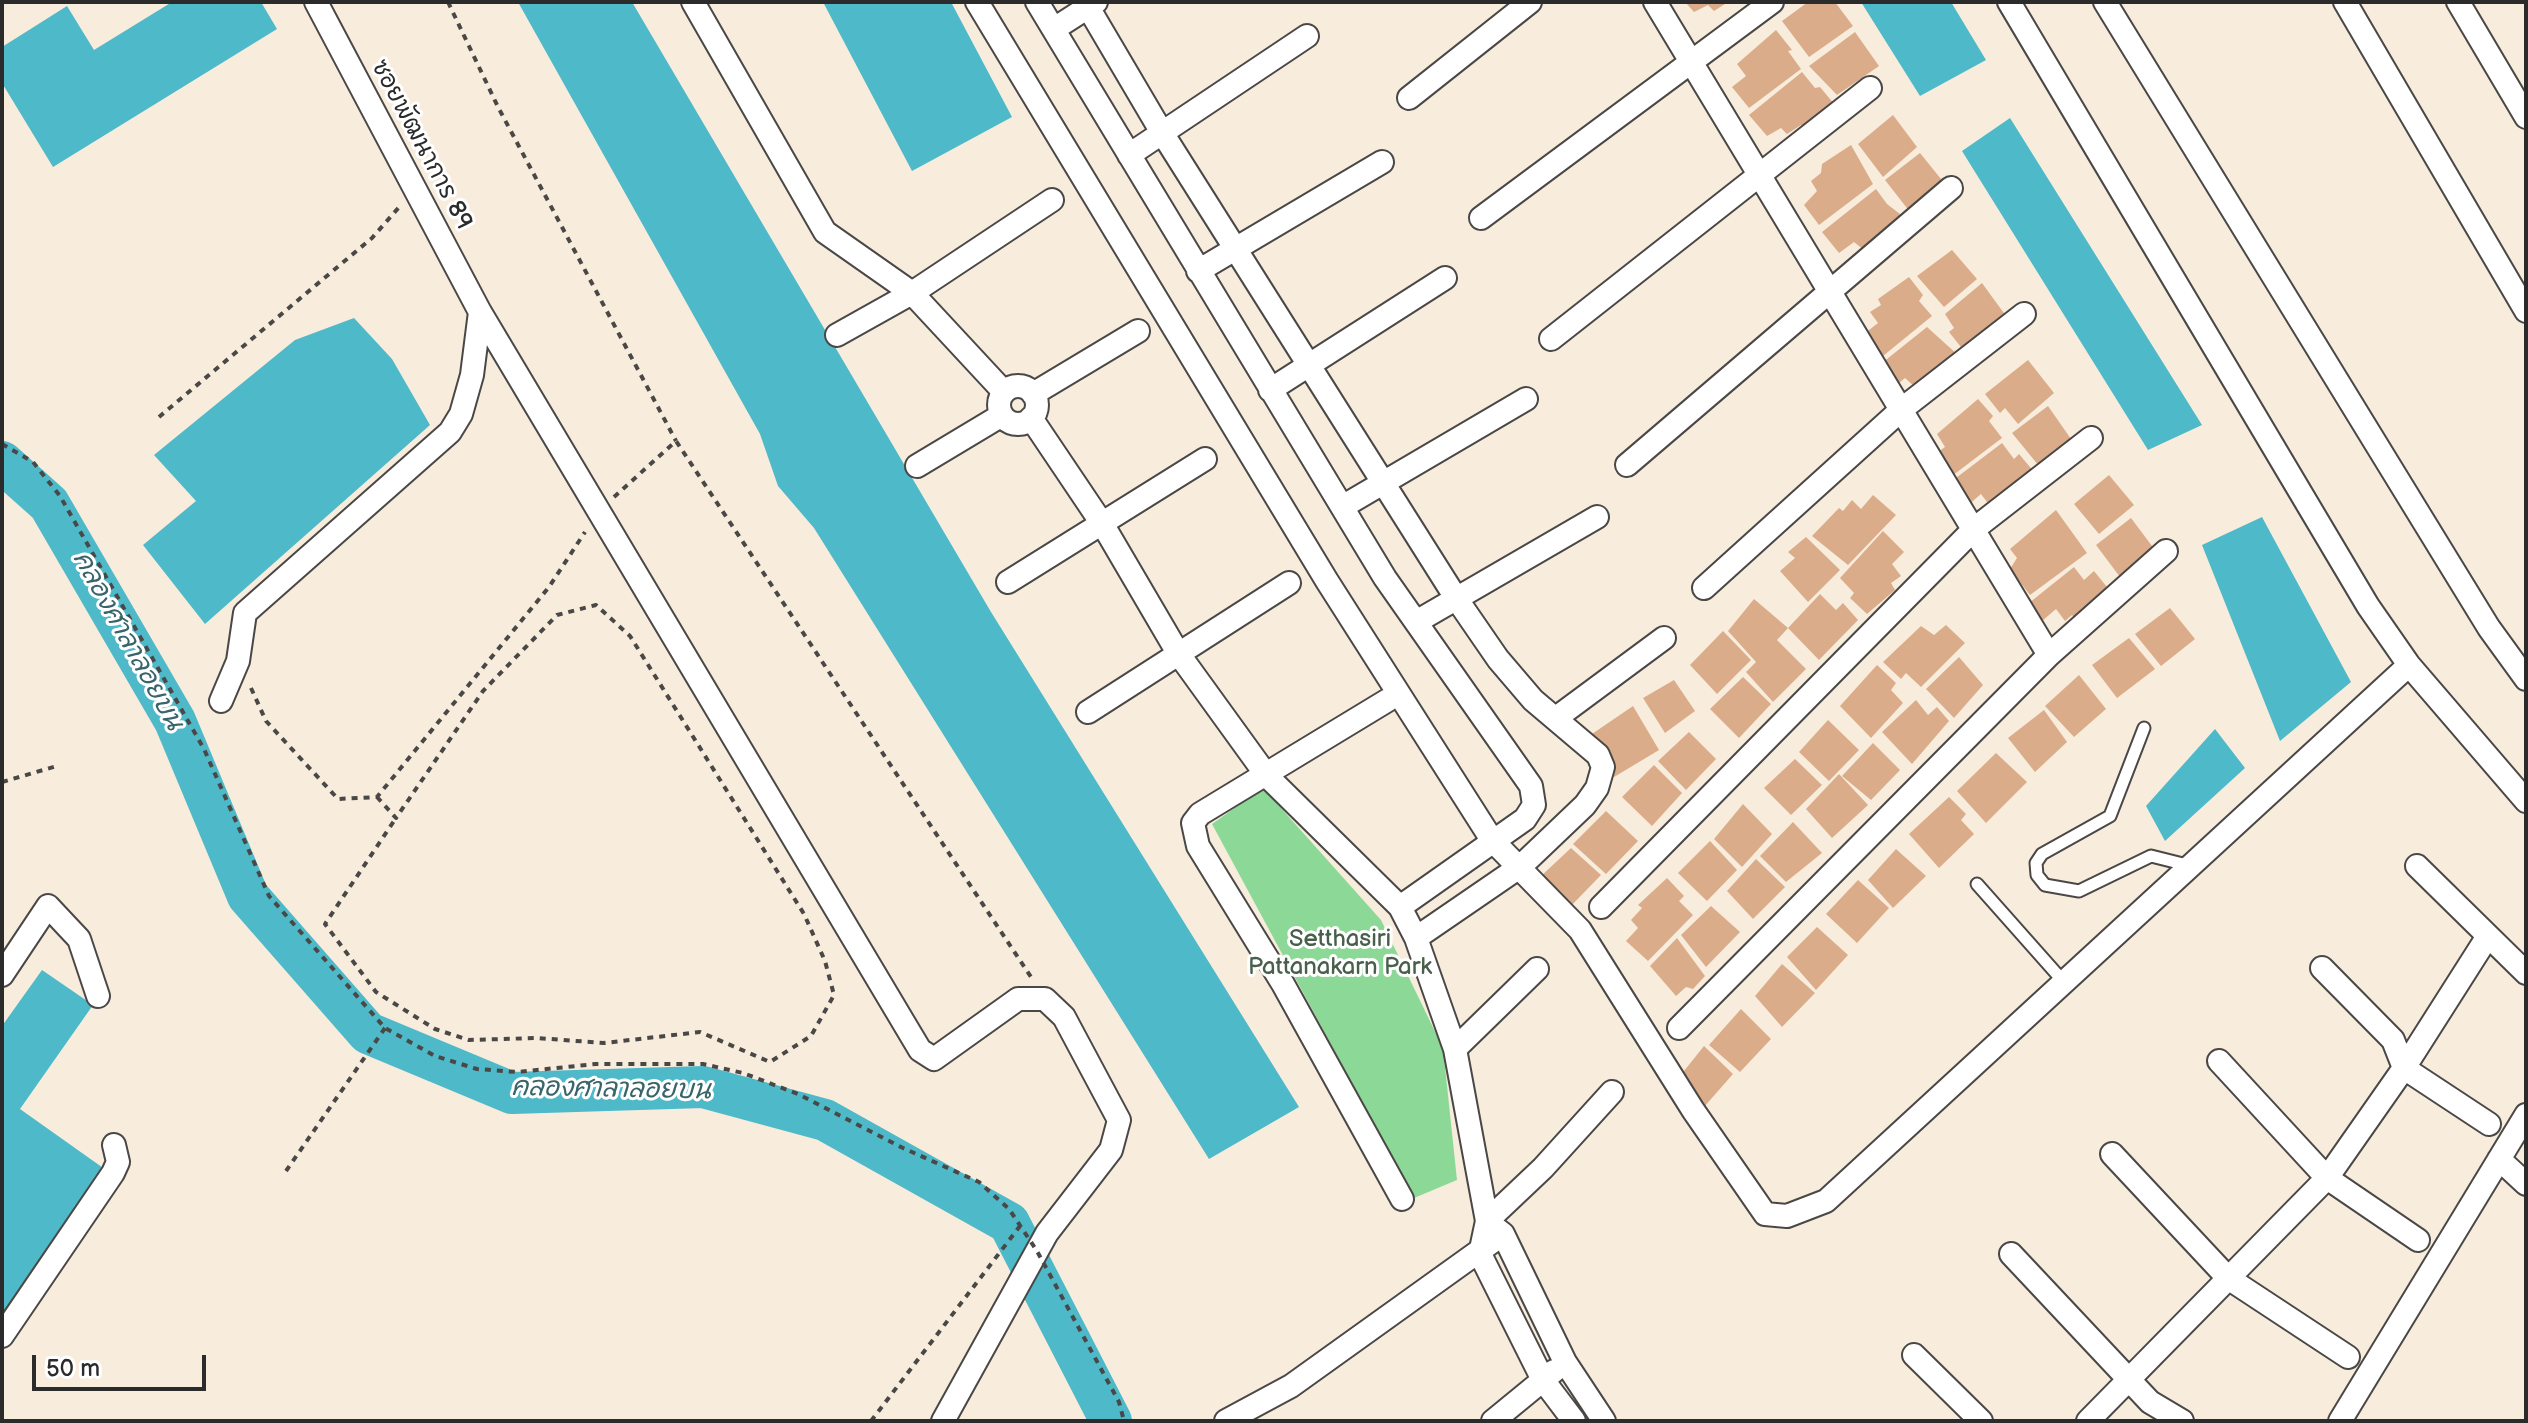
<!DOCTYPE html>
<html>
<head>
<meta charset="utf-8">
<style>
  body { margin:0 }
  #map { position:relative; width:2528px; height:1423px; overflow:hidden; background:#f8ecdc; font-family:"Balsamiq Sans",sans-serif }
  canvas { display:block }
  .frame { position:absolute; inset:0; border:4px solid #2b2b2b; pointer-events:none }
  .scale { position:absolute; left:32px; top:1355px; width:174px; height:36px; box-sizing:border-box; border:4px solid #2b2b2b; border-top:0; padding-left:10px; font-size:24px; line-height:28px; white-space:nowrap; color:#2b2b2b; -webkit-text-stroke:6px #fff; paint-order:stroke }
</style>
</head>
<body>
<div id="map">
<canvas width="2528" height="1423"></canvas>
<div class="frame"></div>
<div class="scale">50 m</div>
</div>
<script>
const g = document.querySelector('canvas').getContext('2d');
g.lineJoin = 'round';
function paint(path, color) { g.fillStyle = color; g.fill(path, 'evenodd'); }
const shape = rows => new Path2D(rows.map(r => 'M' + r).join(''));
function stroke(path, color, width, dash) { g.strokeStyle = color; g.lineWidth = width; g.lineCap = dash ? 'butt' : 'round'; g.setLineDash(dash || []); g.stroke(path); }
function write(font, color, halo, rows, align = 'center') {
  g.font = font + ' "Balsamiq Sans","Playpen Sans Thai",sans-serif'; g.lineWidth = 6; g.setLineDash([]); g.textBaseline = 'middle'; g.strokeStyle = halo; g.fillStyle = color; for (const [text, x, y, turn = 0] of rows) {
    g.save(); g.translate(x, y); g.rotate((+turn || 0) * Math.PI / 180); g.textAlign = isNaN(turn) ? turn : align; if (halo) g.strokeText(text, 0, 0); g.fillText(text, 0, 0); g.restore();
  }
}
const green = shape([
  [1263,788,1381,920,1443,1048,1457,1180,1414,1198,1212,824]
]);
const water = shape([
  [172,2,261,2,277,29,53,167,2,83,2,47,67,6,94,50],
  [518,2,632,2,991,612,1299,1107,1209,1159,814,528,778,486,760,434],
  [823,2,951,2,1012,117,912,171],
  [1861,2,1951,2,1986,60,1920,96],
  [2010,118,2202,425,2148,450,1962,151],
  [354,318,392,359,430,425,205,624,143,545,196,501,154,455,295,340],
  [2262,517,2351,682,2280,741,2202,545],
  [2215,729,2245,768,2165,841,2146,806],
  [42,970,93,1005,20,1109,106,1170,2,1318,2,1026]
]);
const river = shape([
  [2,462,49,504,175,721,248,896,368,1033,512,1093,703,1087,825,1120,1009,1223,1111,1421]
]);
const building = shape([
  [1685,2,1728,2,1714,11,1708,5,1694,12],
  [1808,2,1835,2,1853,26,1809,57,1782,21],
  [1776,30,1792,50,1788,51,1801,69,1749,108,1732,87,1746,76,1737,64],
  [1855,32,1879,66,1837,95,1809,66],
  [1802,72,1815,88,1820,87,1835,105,1805,129,1801,125,1787,134,1781,128,1767,136,1749,115],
  [1893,115,1917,147,1883,177,1858,144],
  [1851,145,1873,184,1819,225,1804,205,1817,191,1811,181,1821,173,1822,164],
  [1920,153,1945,184,1910,212,1885,180],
  [1876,189,1887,204,1909,221,1864,250,1854,242,1839,253,1822,232],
  [1952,250,1977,279,1944,307,1917,276],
  [1909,277,1923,295,1919,301,1932,316,1883,356,1864,334,1878,323,1870,312,1881,305,1878,299],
  [1982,283,2006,316,1964,351,1949,332,1954,328,1945,314],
  [1927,327,1958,355,1928,382,1925,376,1915,387,1905,378,1894,387,1877,367],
  [2028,360,2054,393,2018,424,2005,408,2000,413,1985,394],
  [1978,399,1993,416,1989,421,2002,438,1948,479,1934,455,1945,447,1937,434],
  [2048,406,2071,439,2039,466,2012,433],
  [2002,443,2014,459,2019,454,2035,473,2002,499,1999,495,1990,506,1981,494,1967,506,1952,481],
  [2109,475,2134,505,2099,534,2074,504],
  [1873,495,1896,515,1848,565,1812,536,1839,508,1843,511,1852,500,1861,509],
  [2056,510,2087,553,2030,595,2010,569,2017,558,2010,549],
  [2131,518,2155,550,2120,577,2096,545],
  [1883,531,1904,552,1892,564,1901,576,1891,583,1895,590,1867,614,1850,598,1854,593,1840,578],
  [1806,537,1840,570,1808,602,1780,571,1795,558,1788,552],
  [2074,567,2084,580,2094,571,2111,592,2076,620,2072,615,2065,621,2056,609,2042,621,2029,603],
  [1820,594,1836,610,1843,603,1858,620,1819,660,1788,628],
  [1754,599,1788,628,1777,640,1806,669,1773,702,1746,672,1756,662,1728,631],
  [2170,608,2195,639,2161,666,2135,634],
  [1946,625,1965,643,1921,687,1906,673,1901,679,1883,662,1921,626,1934,635],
  [1723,631,1751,660,1717,694,1690,665],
  [2129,638,2155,669,2117,698,2092,665],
  [1959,657,1983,685,1954,718,1926,689],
  [1877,665,1896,683,1891,690,1903,703,1871,738,1840,706],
  [2079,675,2106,709,2074,737,2045,706],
  [1743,677,1771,704,1739,738,1710,709],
  [1674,680,1695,711,1665,733,1643,698],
  [1916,700,1928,715,1937,707,1949,721,1912,764,1882,732],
  [1633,706,1659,750,1614,777,1592,734],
  [2044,710,2067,742,2035,772,2008,738],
  [1828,720,1859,750,1829,781,1799,752],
  [1689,732,1716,759,1686,790,1658,761],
  [1873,743,1900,770,1871,800,1842,776],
  [1996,753,2027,782,1986,823,1957,791],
  [1795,759,1822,785,1791,815,1764,788],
  [1654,765,1682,793,1652,826,1622,797],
  [1839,774,1868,805,1832,838,1806,809],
  [1949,797,1966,814,1961,820,1974,834,1939,868,1909,834],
  [1743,804,1772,834,1742,867,1714,839],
  [1606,811,1638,841,1606,874,1573,844],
  [1793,822,1822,853,1786,882,1760,856],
  [1710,841,1737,870,1707,901,1678,873],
  [1571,848,1601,875,1569,908,1540,877],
  [1896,849,1926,876,1893,908,1868,880],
  [1756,859,1785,887,1753,919,1727,891],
  [1667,878,1684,896,1679,901,1693,915,1648,961,1626,941,1638,928,1631,920,1642,908,1638,905],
  [1858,880,1889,908,1857,943,1826,914],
  [1711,906,1740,932,1706,967,1681,935],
  [1817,927,1848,955,1816,990,1787,957],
  [1677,938,1705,976,1693,989,1686,987,1676,996,1650,966],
  [1782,964,1815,993,1782,1027,1755,996],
  [1741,1009,1771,1039,1740,1072,1709,1045],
  [1704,1046,1733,1074,1704,1107,1676,1081]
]);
const path = shape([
  [448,2,498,107,676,441],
  [159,417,372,238,400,206],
  [614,497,676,441,1031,977],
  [251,688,266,721,338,799,377,797,549,587,585,532],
  [2,782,57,766],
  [377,797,396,818,483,691,557,615,596,605,630,636,804,914,825,961,834,995,811,1036,770,1062,700,1032,604,1043,537,1038,469,1040,435,1029,376,992,325,924,396,818],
  [286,1171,385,1028],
  [871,1421,1020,1226]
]);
const service = shape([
  [2144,728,2110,816,2042,854,2036,863,2037,875,2045,885,2079,891,2151,856,2187,865],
  [1977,884,2063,981]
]);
const minor = shape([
  [316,2,480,312,920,1050,934,1059,1018,999,1045,999,1064,1017,1119,1120,1111,1150,1047,1233,943,1421],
  [693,2,825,232,912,293,1004,392],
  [977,2,1327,581,1492,840,1580,930,1693,1110,1765,1214,1787,1216,1826,1201,2409,665,2526,801],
  [1037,2,1385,578,1531,786,1534,805,1525,819,1400,907],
  [1085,2,1161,131,1456,598,1498,659,1533,700,1598,755,1603,767,1597,788,1585,805,1521,866,1416,938],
  [1655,2,2049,655,1679,1028],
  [2009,2,2368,606,2409,665],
  [2105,2,2489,628,2526,679],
  [2345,2,2526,311],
  [2458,2,2526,117],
  [1054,29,1096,2],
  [1409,98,1530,2],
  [1129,155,1307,36],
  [1481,218,1772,2],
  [1198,271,1382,162],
  [837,335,912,293,1052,200],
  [1551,339,1870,88],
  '999 405a19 19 0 1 1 38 0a19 19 0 1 1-38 0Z',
  [1270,390,1445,278],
  [1033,394,1138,331],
  [1031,418,1103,525,1178,653,1267,776,1400,907,1416,938,1455,1049,1487,1221,1480,1254,1543,1380,1574,1421],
  [1627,465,1951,188],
  [917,466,1002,415],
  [1342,507,1526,399],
  [1008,582,1205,459],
  [1704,588,1902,409,2024,314],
  [1416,622,1597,517],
  [2049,655,2166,551],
  [1388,700,1200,814,1193,823,1198,846,1283,984,1402,1199],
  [221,701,238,661,245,613,450,432,461,414,472,375,480,312],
  [1088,712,1289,583],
  [1556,718,1664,638],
  [2417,866,2526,973],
  [1601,907,1974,529,2091,438],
  [2322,968,2393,1040,2404,1068,2489,1124],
  [2,975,48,906,79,939,98,996],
  [1455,1049,1537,969],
  [2219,1061,2327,1178,2418,1240],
  [2112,1154,2228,1278,2348,1357],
  [2499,1159,2526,1184],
  [1487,1221,1543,1168,1612,1092],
  [1494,1227,1503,1234,1565,1362,1604,1421],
  [2011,1254,2150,1402,2182,1421],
  [2,1336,113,1173,118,1162,114,1145],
  [1914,1355,1981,1421],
  [1226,1421,1291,1386,1503,1234],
  [1493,1421,1554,1371],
  [2088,1421,2327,1178,2404,1068,2488,936],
  [2340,1421,2526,1115]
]);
const pathBridge = shape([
  [2,444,33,462,60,496,204,749,269,896,385,1028,435,1056,477,1069,517,1072,596,1064,703,1064,743,1073,798,1094,903,1148,979,1182,1009,1209,1037,1251,1119,1402,1124,1421]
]);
const streetNames = [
  ["ซอยพัฒนาการ 89",421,145,62]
];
const parkNames = [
  ["Setthasiri",1340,940],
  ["Pattanakarn Park",1340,968]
];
const waterNames = [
  ["คลองศาลาลอยบน",127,641,61],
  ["คลองศาลาลอยบน",611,1090,1]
];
paint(green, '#8cd997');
paint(water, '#4db9c9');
stroke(river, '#4db9c9', 42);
paint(building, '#dbac89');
stroke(service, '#4a4846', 15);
stroke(minor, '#4a4846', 26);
stroke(path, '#4a4846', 4, [6, 6]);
stroke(service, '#fff', 11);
stroke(minor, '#fff', 22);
stroke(pathBridge, '#4a4846', 4, [6, 6]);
write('24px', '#2b2b2b', '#fff', streetNames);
write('24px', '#485f4b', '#fff', parkNames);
write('italic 26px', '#39646a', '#fff', waterNames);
</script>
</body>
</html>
